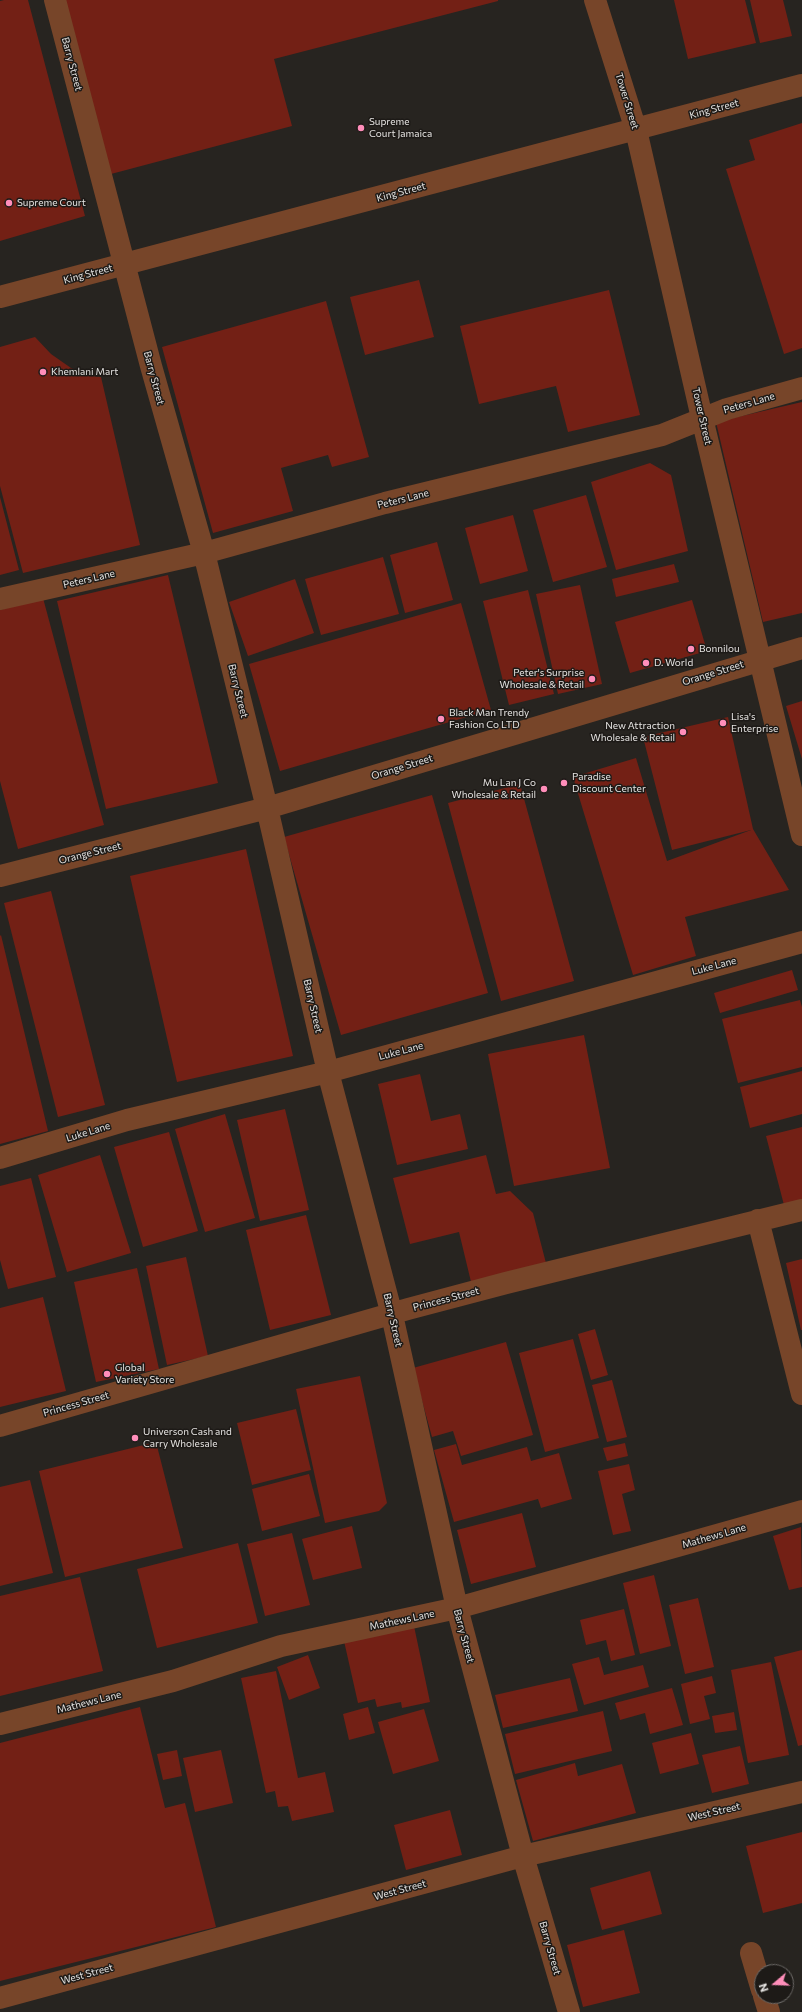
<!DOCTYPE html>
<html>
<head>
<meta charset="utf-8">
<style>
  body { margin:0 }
  #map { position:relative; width:802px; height:2012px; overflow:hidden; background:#272420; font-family:Commissioner,sans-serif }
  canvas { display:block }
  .north { position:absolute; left:754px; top:1964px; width:40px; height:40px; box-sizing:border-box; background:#1d1a17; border:1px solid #6d6a68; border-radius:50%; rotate:251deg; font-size:11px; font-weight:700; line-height:16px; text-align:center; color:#e5e3e1 }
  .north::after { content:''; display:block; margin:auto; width:14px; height:18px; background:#ff8eba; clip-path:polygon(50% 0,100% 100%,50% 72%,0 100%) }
</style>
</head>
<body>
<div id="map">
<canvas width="802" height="2012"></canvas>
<div class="north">N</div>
</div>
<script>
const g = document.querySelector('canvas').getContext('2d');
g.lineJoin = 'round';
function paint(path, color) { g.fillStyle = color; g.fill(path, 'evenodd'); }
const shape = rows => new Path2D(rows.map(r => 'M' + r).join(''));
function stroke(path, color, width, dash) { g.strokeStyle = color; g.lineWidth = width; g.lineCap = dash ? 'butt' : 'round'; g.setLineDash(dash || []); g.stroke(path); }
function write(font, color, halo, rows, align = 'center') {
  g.font = font + ' Commissioner,sans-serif'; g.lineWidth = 3; g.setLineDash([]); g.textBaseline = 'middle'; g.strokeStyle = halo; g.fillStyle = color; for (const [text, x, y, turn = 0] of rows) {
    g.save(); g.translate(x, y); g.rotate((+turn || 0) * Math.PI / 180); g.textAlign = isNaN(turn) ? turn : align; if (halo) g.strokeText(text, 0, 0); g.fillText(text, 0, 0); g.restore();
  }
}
const building = shape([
  [4,0,28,0,85,216,0,241,0,1],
  [65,0,498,0,498,1,274,59,292,126,111,174],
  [674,0,745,0,756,43,688,59],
  [750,0,783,0,792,36,760,43],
  [802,123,802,348,784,354,726,169,755,160,749,140],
  [419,280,434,337,365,355,350,297],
  [609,290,640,415,568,432,556,386,479,404,460,326],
  [326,301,369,457,332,467,328,455,281,468,293,511,213,533,162,347],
  [35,337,51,354,71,368,89,376,101,377,140,545,23,573,0,486,0,347],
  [802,402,802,613,763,622,716,422],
  [650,463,671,475,688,551,616,570,591,482],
  [586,495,607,567,553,582,533,510],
  [0,497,19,570,0,575],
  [513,515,528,571,480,584,465,528],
  [437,542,453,600,405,613,390,555],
  [383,557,399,614,321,635,305,579],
  [674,564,679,582,616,597,612,579],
  [168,575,218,783,106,809,57,601],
  [295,579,314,633,248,656,229,602],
  [580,585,602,684,558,694,536,594],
  [528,590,554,694,509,705,483,601],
  [43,598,104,825,18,849,0,781,0,610],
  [692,600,707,651,630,673,615,622],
  [461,603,491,710,280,771,249,664],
  [802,701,802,759,786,706],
  [728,717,753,829,789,890,685,917,696,956,633,975,573,777,636,758,667,861,751,830,672,850,643,737],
  [520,784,574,981,501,1001,448,803],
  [432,795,488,993,341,1035,284,837],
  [246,849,293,1056,177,1082,130,876],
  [51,891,105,1105,58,1117,4,903],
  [1,935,48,1131,0,1144,0,936],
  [792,970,798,990,720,1013,714,993],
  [800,1000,802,1007,802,1067,738,1083,722,1019],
  [584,1035,610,1168,514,1186,488,1054],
  [802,1071,802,1114,750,1128,740,1087],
  [420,1074,431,1121,460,1114,468,1149,397,1165,378,1084],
  [285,1109,309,1210,260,1221,237,1120],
  [225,1114,255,1218,205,1232,175,1129],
  [802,1127,802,1200,784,1205,766,1136],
  [169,1132,198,1231,143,1247,114,1147],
  [100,1155,131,1253,67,1272,38,1175],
  [486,1155,496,1194,510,1191,533,1213,547,1267,472,1286,459,1232,410,1244,393,1178],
  [31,1178,56,1277,8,1289,0,1260,0,1186],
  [306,1215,331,1315,270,1330,246,1230],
  [186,1257,208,1356,167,1365,146,1266],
  [802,1259,802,1330,801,1330,786,1263],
  [137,1268,159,1369,96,1382,74,1282],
  [43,1297,66,1391,0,1407,0,1308],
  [595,1329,608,1375,591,1380,578,1334],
  [573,1339,599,1438,545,1452,519,1353],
  [506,1342,533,1435,461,1456,453,1431,432,1437,413,1368],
  [360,1376,387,1503,379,1511,325,1523,296,1389],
  [612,1380,627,1437,607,1442,592,1385],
  [296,1409,311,1470,252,1485,237,1423],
  [156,1442,183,1548,65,1577,39,1471],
  [625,1443,628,1456,607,1461,603,1448],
  [456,1444,462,1465,527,1447,531,1461,559,1453,572,1499,541,1508,538,1499,454,1522,434,1450],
  [629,1464,635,1490,622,1494,631,1531,613,1535,598,1471],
  [309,1474,320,1516,262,1531,252,1489],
  [30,1480,53,1573,0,1586,0,1487],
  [522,1513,536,1567,471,1584,457,1530],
  [352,1526,362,1568,313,1580,302,1539],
  [801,1527,802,1587,789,1590,773,1536],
  [292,1533,310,1605,265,1616,247,1544],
  [238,1543,258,1623,157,1648,137,1569],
  [654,1575,671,1646,640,1654,623,1583],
  [80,1577,103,1671,0,1696,0,1596],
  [698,1598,714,1667,685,1674,669,1605],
  [624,1609,635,1655,611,1661,606,1640,586,1645,580,1620],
  [414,1626,430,1702,402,1708,401,1702,377,1707,375,1699,358,1703,344,1641],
  [802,1650,802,1745,798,1746,774,1657],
  [308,1655,320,1688,289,1700,277,1667],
  [599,1657,604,1675,643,1665,649,1687,584,1705,572,1664],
  [771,1662,789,1755,748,1763,731,1670],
  [276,1671,298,1778,325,1772,334,1812,292,1821,288,1806,278,1807,275,1791,266,1793,241,1678],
  [712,1676,716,1693,704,1696,710,1719,690,1724,681,1684],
  [570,1678,578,1711,503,1728,495,1695],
  [672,1688,683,1725,650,1734,645,1713,620,1720,615,1703],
  [140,1707,165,1808,185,1803,216,1927,0,1981,0,1743],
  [368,1707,375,1733,349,1740,343,1714],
  [424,1709,439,1761,393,1774,378,1722],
  [603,1711,612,1751,515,1774,505,1734],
  [734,1712,737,1730,715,1733,712,1716],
  [691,1733,699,1764,660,1774,652,1743],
  [740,1746,749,1784,712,1793,702,1755],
  [177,1750,182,1776,163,1780,157,1754],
  [221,1750,233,1803,195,1812,183,1758],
  [575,1763,578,1776,622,1764,636,1813,533,1841,516,1780],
  [450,1810,462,1855,406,1870,394,1825],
  [802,1832,802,1903,763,1913,746,1846],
  [650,1871,662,1914,602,1930,590,1888],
  [624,1930,640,1993,583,2007,567,1945]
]);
const minor = shape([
  [55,0,151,366,204,553,267,808,328,1072,392,1315,457,1608,523,1856,569,2012],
  [595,0,636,130,702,418,802,835],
  [0,297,802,85],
  [0,599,204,553,385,503,662,435,727,409,802,388],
  [0,876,267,808,802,648],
  [0,1158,127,1120,328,1072,802,942],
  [758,1220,802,1394],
  [0,1426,408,1309,506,1283,802,1210],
  [0,1724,173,1681,281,1646,457,1608,802,1511],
  [751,1953,762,1990],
  [764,1996,769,2012],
  [0,1998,523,1856,802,1792]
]);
const markers = [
  [361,128,4,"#ff8eba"],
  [9,203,4,"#ff8eba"],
  [43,372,4,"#ff8eba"],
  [691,649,4,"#ff8eba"],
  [646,663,4,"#ff8eba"],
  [592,679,4,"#ff8eba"],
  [441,719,4,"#ff8eba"],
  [723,723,4,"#ff8eba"],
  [683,732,4,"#ff8eba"],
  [564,783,4,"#ff8eba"],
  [544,789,4,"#ff8eba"],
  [107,1374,4,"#ff8eba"],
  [135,1438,4,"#ff8eba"]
];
const streetNames = [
  ["Barry Street",72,64,75],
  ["Tower Street",627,101,73],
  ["King Street",714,109,-15],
  ["King Street",401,192,-15],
  ["King Street",88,274,-15],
  ["Barry Street",154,378,75],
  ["Peters Lane",749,403,-16],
  ["Tower Street",702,416,77],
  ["Peters Lane",403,499,-14],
  ["Peters Lane",89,579,-13],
  ["Orange Street",713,673,-17],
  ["Barry Street",238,691,76],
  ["Orange Street",402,767,-17],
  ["Orange Street",90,853,-14],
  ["Luke Lane",714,966,-15],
  ["Barry Street",313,1006,77],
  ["Luke Lane",401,1051,-15],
  ["Luke Lane",88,1132,-17],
  ["Princess Street",446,1299,-15],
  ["Barry Street",393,1320,77],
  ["Princess Street",76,1404,-16],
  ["Mathews Lane",714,1536,-16],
  ["Mathews Lane",402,1620,-12],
  ["Barry Street",464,1636,75],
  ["Mathews Lane",89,1702,-14],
  ["West Street",714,1812,-13],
  ["West Street",400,1890,-15],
  ["Barry Street",550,1948,74],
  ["West Street",87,1974,-15]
];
const poiNames = [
  ["Supreme",369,122],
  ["Court Jamaica",369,134],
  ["Supreme Court",17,203],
  ["Khemlani Mart",51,372],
  ["Bonnilou",699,649],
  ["D. World",654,663],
  ["Peter's Surprise",584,673,"right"],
  ["Wholesale & Retail",584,685,"right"],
  ["Black Man Trendy",449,713],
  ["Fashion Co LTD",449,725],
  ["Lisa's",731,717],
  ["Enterprise",731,729],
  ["New Attraction",675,726,"right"],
  ["Wholesale & Retail",675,738,"right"],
  ["Paradise",572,777],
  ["Discount Center",572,789],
  ["Mu Lan J Co",536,783,"right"],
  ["Wholesale & Retail",536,795,"right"],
  ["Global",115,1368],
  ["Variety Store",115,1380],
  ["Universon Cash and",143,1432],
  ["Carry Wholesale",143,1444]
];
paint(building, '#732015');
stroke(minor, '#774529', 22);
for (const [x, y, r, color] of markers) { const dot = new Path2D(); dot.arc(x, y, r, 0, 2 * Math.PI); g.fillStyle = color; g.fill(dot); stroke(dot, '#1d1a17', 1.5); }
write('10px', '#e5e3e1', '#1d1a17', streetNames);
write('10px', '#e5e3e1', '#1d1a17', poiNames, 'left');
</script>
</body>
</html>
